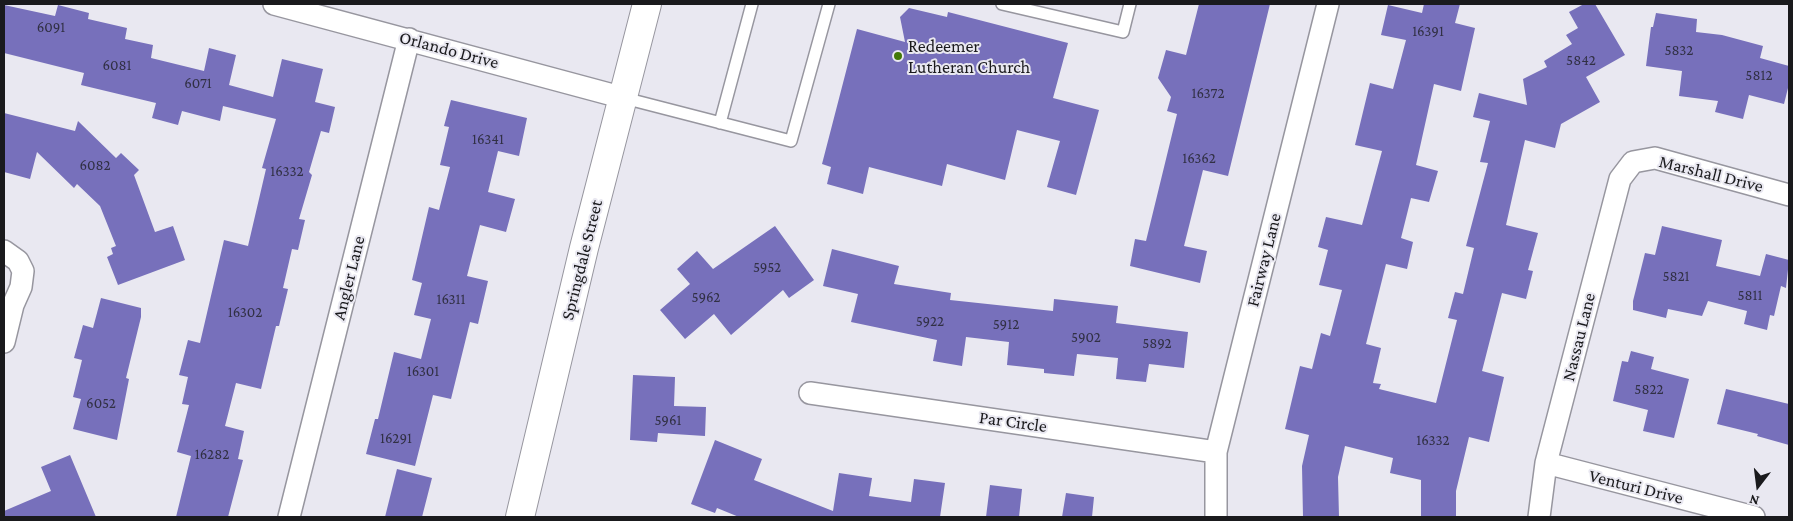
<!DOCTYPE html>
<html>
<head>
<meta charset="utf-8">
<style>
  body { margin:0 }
  #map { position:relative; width:1793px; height:521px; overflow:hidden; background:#e9e8f1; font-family:"Crimson Pro",serif }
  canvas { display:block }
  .frame { position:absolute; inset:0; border:5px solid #1a1a1d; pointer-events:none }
  .north { position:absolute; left:1733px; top:461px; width:50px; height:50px; -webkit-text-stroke:4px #e9e8f1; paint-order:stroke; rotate:195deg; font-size:14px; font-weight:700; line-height:20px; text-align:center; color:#1a1a1d }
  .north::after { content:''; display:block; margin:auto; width:18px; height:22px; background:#1a1a1d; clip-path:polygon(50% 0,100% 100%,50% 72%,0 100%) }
</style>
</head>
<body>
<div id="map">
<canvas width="1793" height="521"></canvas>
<div class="frame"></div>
<div class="north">N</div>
</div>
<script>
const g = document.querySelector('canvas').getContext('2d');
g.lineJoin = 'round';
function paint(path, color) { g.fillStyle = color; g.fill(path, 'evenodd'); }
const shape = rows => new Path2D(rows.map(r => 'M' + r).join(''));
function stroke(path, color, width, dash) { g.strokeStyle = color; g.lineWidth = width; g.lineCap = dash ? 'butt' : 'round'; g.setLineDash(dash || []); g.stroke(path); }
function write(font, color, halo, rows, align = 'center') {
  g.font = font + ' "Crimson Pro",serif'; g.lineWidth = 4; g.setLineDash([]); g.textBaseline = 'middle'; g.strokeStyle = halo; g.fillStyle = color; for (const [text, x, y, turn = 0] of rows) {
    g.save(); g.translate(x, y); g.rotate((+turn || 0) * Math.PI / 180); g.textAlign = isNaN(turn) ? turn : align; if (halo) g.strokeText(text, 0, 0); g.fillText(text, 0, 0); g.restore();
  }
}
const building = shape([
  [1199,4,1270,4,1228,176,1203,170,1184,246,1207,251,1200,283,1130,266,1135,239,1146,241,1177,114,1167,111,1171,97,1158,78,1166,50,1186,55],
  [1424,4,1460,4,1455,23,1475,28,1461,91,1434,84,1416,165,1438,171,1429,202,1411,198,1401,238,1413,242,1407,269,1386,264,1366,344,1381,348,1373,383,1381,384,1379,389,1436,403,1457,320,1448,318,1455,292,1463,294,1474,248,1466,246,1488,163,1480,162,1490,121,1473,117,1479,93,1527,105,1523,79,1547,67,1544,61,1572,44,1566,35,1578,28,1569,12,1584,4,1595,4,1625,55,1586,77,1600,102,1561,124,1555,148,1525,140,1506,225,1538,233,1528,270,1533,271,1526,299,1502,293,1482,371,1504,377,1489,442,1469,437,1456,491,1456,517,1421,517,1421,480,1390,473,1393,458,1345,446,1338,477,1339,517,1303,517,1302,466,1309,435,1285,429,1300,366,1312,369,1321,333,1330,336,1342,290,1319,285,1328,250,1318,247,1326,217,1362,225,1382,151,1355,145,1370,83,1393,89,1406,40,1381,35,1388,5,1422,13],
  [4,5,55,16,58,5,89,13,88,19,127,28,125,39,153,45,151,58,204,71,209,48,236,55,229,85,273,97,282,59,323,69,315,102,335,107,329,133,321,131,309,172,312,175,299,219,305,220,298,250,292,249,283,288,288,289,279,326,276,326,261,389,236,383,225,426,244,431,238,459,243,460,228,517,176,517,191,456,177,452,189,405,182,404,188,377,179,375,188,340,200,343,224,240,248,246,266,169,262,168,276,119,223,106,220,121,182,111,178,125,152,118,156,103,81,85,84,73,4,53],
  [909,8,947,17,948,12,1068,43,1053,98,1099,110,1076,195,1047,187,1060,141,1017,130,1005,180,947,164,942,186,869,167,863,194,827,184,831,167,822,164,857,29,905,42,900,17],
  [1656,13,1697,19,1696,32,1722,35,1763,46,1760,58,1789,66,1789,84,1784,104,1749,95,1743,119,1715,112,1718,101,1679,96,1682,71,1646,66,1651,27,1653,27],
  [451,100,527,118,519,156,498,151,488,192,515,199,506,232,480,225,467,276,488,281,478,324,470,322,451,399,433,395,415,466,366,454,375,419,378,419,394,352,421,359,431,319,414,315,422,283,412,280,429,207,439,210,450,167,440,165,449,127,444,126],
  [4,113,75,131,78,121,116,158,121,153,139,170,134,175,155,232,173,226,185,260,118,285,107,257,113,254,111,248,116,246,100,206,77,184,74,188,37,152,30,179,4,172],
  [775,226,814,280,789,298,783,290,731,335,714,314,685,339,660,310,690,284,677,269,697,251,713,269],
  [1662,226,1722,240,1716,266,1760,276,1766,254,1789,260,1786,288,1781,286,1774,316,1770,315,1767,330,1744,324,1747,311,1708,301,1702,316,1668,309,1666,318,1633,310,1633,301,1645,253,1655,255],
  [832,249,899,266,894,284,951,293,950,300,1053,311,1054,299,1118,306,1116,323,1188,332,1184,368,1149,364,1146,382,1116,379,1118,358,1077,354,1074,376,1044,373,1044,369,1007,365,1009,342,966,337,962,366,933,361,937,340,851,322,858,294,823,286],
  [101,298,141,308,141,317,126,378,129,379,117,440,73,429,81,399,73,397,82,360,74,358,83,325,93,328],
  [1631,351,1654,357,1651,369,1689,379,1674,438,1643,431,1648,410,1613,401,1622,361,1628,362],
  [633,375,675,377,674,406,706,407,705,436,658,433,657,442,630,440],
  [1726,389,1789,404,1789,445,1757,436,1758,434,1717,424],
  [715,440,762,459,754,480,833,511,839,473,872,478,869,496,911,502,914,479,945,483,940,517,739,517,717,508,715,513,691,504],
  [70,455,96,517,4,517,4,511,51,491,41,467],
  [397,469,432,478,422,517,385,517],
  [990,485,1022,489,1019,517,986,517],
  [1066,493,1094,497,1092,517,1062,517]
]);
const lane = shape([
  [1002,4,1123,32,1130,4],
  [624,98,791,141,829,4],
  [720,123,752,4]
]);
const street = shape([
  [274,4,624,98],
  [4,251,18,261,23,271,21,287,13,305,4,342],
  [810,393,1216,452],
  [1546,463,1754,517],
  [289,517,409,39],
  [1216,517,1216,452,1328,4],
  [1539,517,1546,463,1620,179,1633,162,1655,158,1789,195]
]);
const secondary = shape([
  [520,517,584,248,647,4]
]);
const markers = [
  [898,56,5,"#427807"]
];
const numberNames = [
  ["6091",51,27],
  ["16391",1428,31],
  ["5832",1679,50],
  ["5842",1581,60],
  ["6081",117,65],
  ["5812",1759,75],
  ["6071",198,83],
  ["16372",1208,93],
  ["16341",488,139],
  ["16362",1199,158],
  ["6082",95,165],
  ["16332",287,171],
  ["5952",767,267],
  ["5821",1676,276],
  ["5811",1750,295],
  ["5962",706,297],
  ["16311",451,299],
  ["16302",245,312],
  ["5922",930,321],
  ["5912",1006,324],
  ["5902",1086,337],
  ["5892",1157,343],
  ["16301",423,371],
  ["5822",1649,389],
  ["6052",101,403],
  ["5961",668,420],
  ["16291",396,438],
  ["16332",1433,440],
  ["16282",212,454]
];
const poiNames = [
  ["Redeemer",908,46],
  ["Lutheran Church",908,67]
];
const streetNames = [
  ["Orlando Drive",449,50,15],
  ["Marshall Drive",1711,174,14],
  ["Springdale Street",582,260,-76],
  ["Fairway Lane",1264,260,-76],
  ["Angler Lane",349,278,-76],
  ["Nassau Lane",1579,337,-76],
  ["Par Circle",1013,422,8],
  ["Venturi Drive",1636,487,14]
];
paint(building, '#7770bb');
stroke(lane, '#97969f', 14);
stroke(street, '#97969f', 24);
stroke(secondary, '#97969f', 30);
stroke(lane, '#fff', 11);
stroke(street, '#fff', 21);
stroke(secondary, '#fff', 28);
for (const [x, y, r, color] of markers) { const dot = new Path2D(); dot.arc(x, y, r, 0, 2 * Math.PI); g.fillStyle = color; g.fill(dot); stroke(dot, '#e9e8f1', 2); }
write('15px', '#313044', null, numberNames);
write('18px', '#1a1a1d', '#e9e8f1', poiNames, 'left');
write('18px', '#1a1a1d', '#e9e8f1', streetNames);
</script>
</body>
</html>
